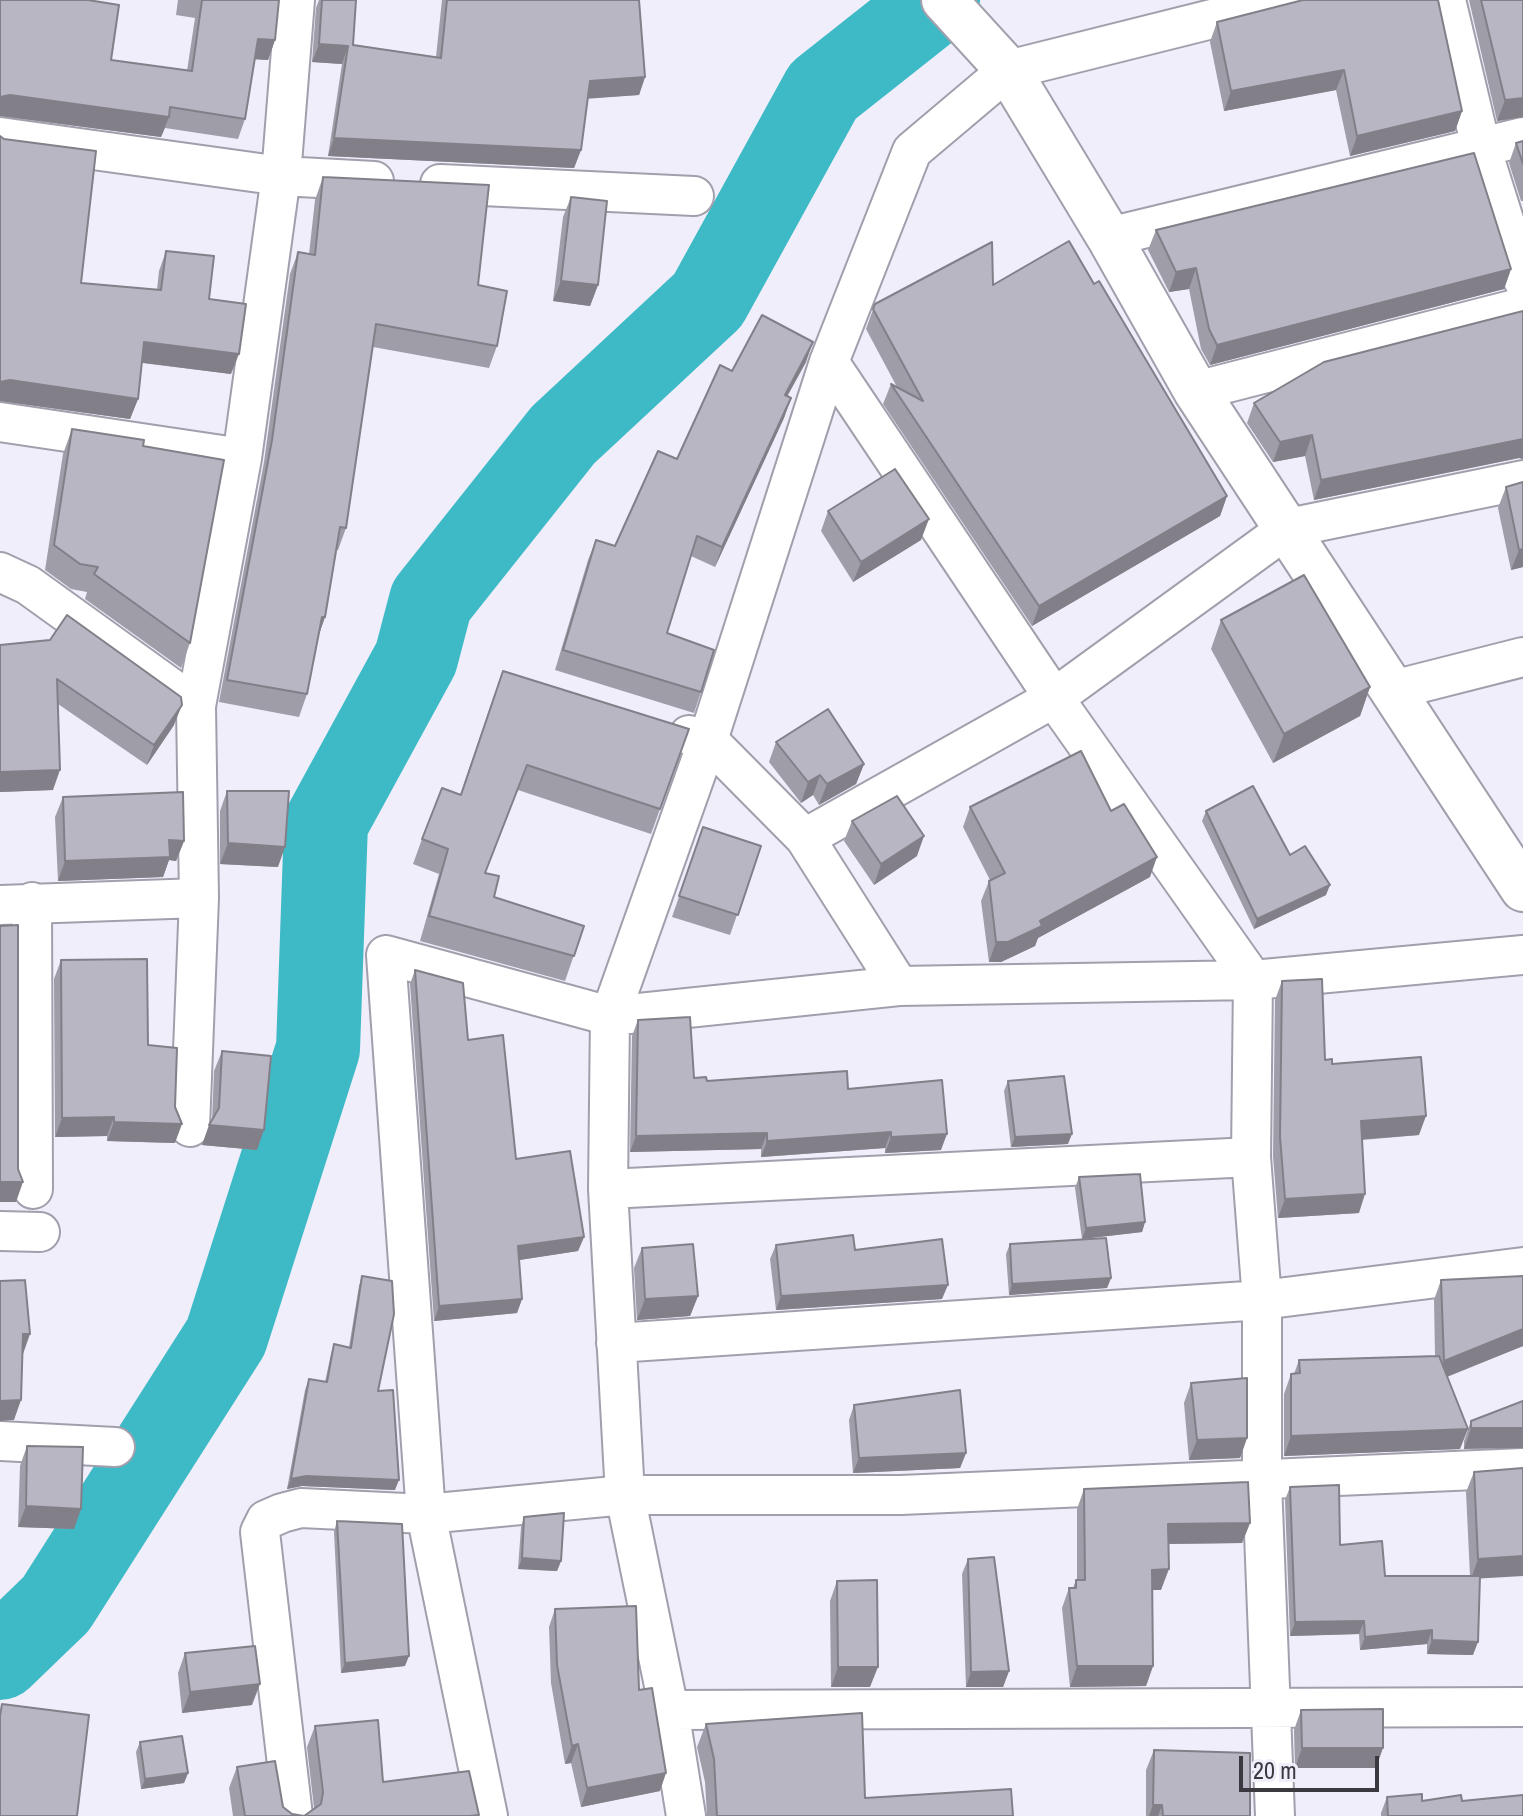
<!DOCTYPE html>
<html>
<head>
<meta charset="utf-8">
<style>
  body { margin:0 }
  #map { position:relative; width:1523px; height:1816px; overflow:hidden; background:#f1eefb; font-family:"Archivo Narrow",sans-serif }
  canvas { display:block }
  .scale { position:absolute; left:1239px; top:1756px; width:140px; height:36px; box-sizing:border-box; border:4px solid #3b393f; border-top:0; padding-left:10px; font-size:24px; line-height:28px; white-space:nowrap; color:#3b393f; -webkit-text-stroke:6px #f1eefb; paint-order:stroke }
</style>
</head>
<body>
<div id="map">
<canvas width="1523" height="1816"></canvas>
<div class="scale">20 m</div>
</div>
<script>
const g = document.querySelector('canvas').getContext('2d');
g.lineJoin = 'round';
const shape = rows => new Path2D(rows.map(r => 'M' + r).join(''));
function stroke(path, color, width, dash) { g.strokeStyle = color; g.lineWidth = width; g.lineCap = dash ? 'butt' : 'round'; g.setLineDash(dash || []); g.stroke(path); }
function paint(path, color) { g.fillStyle = color; g.fill(path, 'evenodd'); }
const river = shape([
  [0,1658,56,1604,226,1337,318,1049,326,823,416,658,431,601,563,435,708,300,823,91,938,0]
]);
const street = shape([
  [1288,0,1008,70,912,151,829,362,708,740,610,1016,608,1189,625,1495,901,1495,1523,1468],
  [1446,0,1481,147,1523,280],
  [0,137,281,176,374,181],
  [440,184,694,196],
  [1109,237,1523,137],
  [829,362,1054,698,1253,980],
  [1196,391,1523,307],
  [0,422,242,458],
  [0,572,28,585,196,706],
  [1393,690,1523,657],
  [689,735,708,740,805,838,899,986],
  [805,838,1054,698,1288,528,1523,480],
  [32,902,33,1189],
  [0,905,199,898],
  [190,1127,199,898,196,706,242,458,281,176,295,0],
  [608,1189,1251,1157],
  [0,1231,40,1232],
  [616,1343,1262,1300,1523,1267],
  [0,1441,115,1447],
  [293,1816,260,1532,266,1520,282,1513,301,1508,426,1514,625,1495,669,1710],
  [488,1816,426,1514,386,955,610,1016,899,986,1253,980],
  [686,1816,669,1710,1523,1707],
  [1275,1816,1262,1482,1262,1300,1251,1157,1253,980,1523,955]
]);
const secondary = shape([
  [944,0,1008,70,1109,237,1196,391,1523,889]
]);
const wall = shape([
  [0,0,111,60,187,71,195,18,176,15,178,0,279,0,275,40,268,60,255,59,245,119,238,139,165,128,161,137,0,116],
  [319,0,356,0,353,45,436,57,442,0,639,0,645,77,639,95,588,98,581,150,574,168,328,156,342,64,312,62,316,8],
  [1469,0,1523,0,1523,117,1497,121],
  [1217,22,1462,111,1455,131,1350,156,1336,90,1224,111,1210,42],
  [0,136,81,283,157,290,159,271,166,251,209,299,231,374,142,363,138,399,130,419,0,401],
  [1523,141,1523,201,1521,201,1509,163,1516,143],
  [323,177,478,285,497,346,489,368,373,347,346,528,338,550,336,550,325,617,318,637,307,694,299,717,219,702,264,462,290,274,298,252,309,254,315,200],
  [571,197,598,285,590,306,553,301,563,217],
  [1156,230,1511,269,1504,289,1210,365,1201,349,1189,289,1169,292,1148,250],
  [1094,284,1227,496,1220,516,1032,626,883,404,891,384,897,387,866,329,875,304,993,285],
  [1523,311,1523,459,1519,458,1314,500,1305,456,1273,462,1247,423,1254,403],
  [806,362,787,396,791,398,784,418,715,567,691,556,667,633,701,692,694,713,555,670,588,560,596,540,615,546,677,459,732,371],
  [72,429,143,446,190,643,181,668,85,599,87,592,71,589,45,570,63,454],
  [1523,482,1523,567,1511,570,1498,508,1506,487],
  [828,511,921,540,853,582,821,531],
  [1221,620,1370,687,1360,716,1273,763,1211,649],
  [0,645,174,725,147,765,58,704,53,790,0,792],
  [494,696,689,729,651,834,518,790,485,873,494,897,584,926,565,981,420,941,439,874,413,864,422,839,460,795],
  [776,742,864,764,856,784,819,805,813,795,801,803,769,762],
  [227,791,278,867,220,864,220,811],
  [63,797,184,841,176,861,169,860,163,877,58,881,55,817],
  [970,807,1111,811,1150,877,1038,938,1035,946,1001,962,989,962,981,901,989,881,990,880,963,827],
  [1206,811,1326,895,1254,929,1202,821],
  [852,821,917,856,874,885,844,841],
  [703,827,761,846,730,935,672,917],
  [61,960,148,1045,175,1107,175,1143,107,1141,107,1136,55,1137,54,979],
  [415,970,468,1040,516,1159,584,1237,578,1251,519,1260,522,1299,517,1313,434,1321,410,984],
  [1282,981,1325,1060,1419,1135,1362,1140,1359,1213,1278,1218,1273,1156,1275,1000],
  [638,1020,694,1078,707,1081,848,1089,941,1150,885,1153,885,1148,761,1157,761,1149,630,1152,632,1036],
  [222,1051,257,1150,202,1145,212,1120,214,1071],
  [1008,1081,1068,1144,1011,1147,1004,1091],
  [1079,1177,1145,1222,1142,1232,1082,1239,1075,1188],
  [1010,1244,1111,1278,1107,1288,1009,1295,1006,1254],
  [776,1245,855,1250,942,1299,776,1310,770,1259],
  [642,1248,698,1296,690,1316,637,1320,634,1268],
  [362,1276,378,1391,395,1490,302,1486,287,1489,305,1390,309,1379,325,1382,331,1354,334,1344,349,1347,359,1286],
  [1441,1280,1523,1346,1447,1377,1460,1449,1284,1456,1284,1394,1291,1374,1294,1374,1299,1360,1435,1356,1434,1300],
  [1191,1383,1247,1438,1240,1458,1189,1460,1184,1403],
  [1523,1401,1464,1449,1464,1441,1471,1421],
  [854,1405,966,1453,960,1468,853,1473,849,1420],
  [27,1446,74,1529,18,1527,20,1466],
  [1474,1472,1480,1578,1473,1655,1427,1654,1427,1644,1360,1650,1359,1634,1290,1636,1285,1500,1290,1487,1340,1545,1385,1576,1470,1576,1466,1492],
  [1084,1489,1250,1523,1242,1543,1169,1544,1161,1590,1152,1590,1153,1666,1146,1686,1070,1687,1062,1608,1069,1588,1073,1588,1076,1580,1077,1580,1077,1509],
  [524,1517,561,1561,557,1571,518,1569,521,1527],
  [337,1521,405,1666,341,1673,334,1532],
  [968,1559,1009,1671,1003,1687,966,1687,962,1574],
  [837,1581,870,1687,831,1687,830,1601],
  [555,1609,639,1690,660,1791,581,1807,571,1763,565,1764,551,1683,549,1627],
  [185,1653,252,1705,182,1713,178,1673],
  [1301,1710,1376,1768,1295,1768,1294,1730],
  [706,1724,865,1798,1013,1816,707,1816,705,1782,697,1747],
  [315,1726,383,1782,479,1815,478,1816,233,1816,229,1788,237,1767,292,1814,304,1816,314,1808,307,1747],
  [140,1742,188,1773,184,1783,141,1789,136,1752],
  [1154,1750,1250,1816,1146,1816,1146,1770],
  [1387,1797,1422,1801,1462,1801,1523,1816,1381,1816,1381,1813]
]);
const shadedWall = shape([
  [258,39,275,40,268,60,251,59],
  [319,44,348,46,342,64,312,62],
  [1344,70,1336,90,1224,111,1231,91],
  [645,77,639,95,584,99,590,81],
  [10,95,169,117,161,137,0,116,0,97],
  [1523,98,1523,117,1497,121,1505,100],
  [1462,111,1455,131,1350,156,1357,136],
  [334,138,581,150,574,168,328,156],
  [1196,268,1189,289,1169,292,1176,272],
  [1511,269,1504,289,1210,365,1217,345],
  [561,281,598,285,590,306,553,301],
  [144,342,239,354,231,374,137,362],
  [813,342,806,362,777,415,785,395],
  [10,380,138,399,130,419,0,401,0,382],
  [791,398,784,418,715,567,722,547],
  [1312,435,1305,456,1273,462,1280,442],
  [1523,439,1523,459,1519,458,1314,500,1321,480],
  [1227,496,1220,516,1032,626,1039,606],
  [929,519,921,540,853,582,861,562],
  [1523,549,1523,567,1511,570,1519,550],
  [322,617,325,617,317,640],
  [1370,687,1360,716,1273,763,1284,734],
  [182,705,174,725,147,765,154,745],
  [864,764,856,784,819,805,827,784],
  [60,770,53,790,0,792,0,772],
  [820,775,813,795,801,803,808,782],
  [924,836,917,856,874,885,881,864],
  [169,840,184,841,176,861,169,860,163,877,58,881,65,861],
  [228,843,285,847,278,867,220,864],
  [1157,857,1150,877,1038,938,1035,946,1001,962,989,962,996,942,1040,921],
  [1330,885,1326,895,1254,929,1257,919],
  [1426,1116,1419,1135,1354,1140,1361,1121],
  [114,1117,107,1136,55,1137,62,1118],
  [114,1122,182,1124,175,1143,107,1141],
  [209,1125,264,1130,257,1150,202,1145],
  [891,1132,885,1148,761,1157,767,1141],
  [767,1133,761,1149,630,1152,636,1136],
  [947,1134,941,1150,885,1153,891,1137],
  [1072,1134,1068,1144,1011,1147,1015,1137],
  [0,1182,23,1182,16,1202,0,1202],
  [1365,1194,1359,1213,1278,1218,1285,1199],
  [1145,1222,1142,1232,1082,1239,1086,1228],
  [584,1237,578,1251,513,1261,518,1246],
  [1111,1278,1107,1288,1009,1295,1012,1284],
  [948,1285,942,1299,776,1310,781,1296],
  [698,1296,690,1316,637,1320,645,1299],
  [522,1299,517,1313,434,1321,439,1306],
  [1523,1329,1523,1346,1436,1381,1444,1361],
  [23,1334,30,1334,23,1354],
  [21,1400,14,1420,0,1421,0,1401],
  [1471,1428,1523,1428,1523,1448,1464,1449],
  [1468,1429,1460,1449,1284,1456,1291,1436],
  [1247,1438,1240,1458,1189,1460,1197,1440],
  [966,1453,960,1468,853,1473,859,1458],
  [306,1476,399,1480,395,1490,302,1486,287,1489,291,1479],
  [26,1506,81,1509,74,1529,18,1527],
  [1250,1523,1242,1543,1161,1544,1168,1524],
  [1523,1556,1523,1576,1471,1579,1478,1559],
  [522,1558,561,1561,557,1571,518,1569],
  [1169,1569,1161,1590,1144,1590,1152,1570],
  [1364,1621,1359,1634,1290,1636,1295,1622],
  [1432,1630,1427,1644,1360,1650,1365,1637],
  [1432,1640,1478,1642,1473,1655,1427,1654],
  [409,1656,405,1666,341,1673,345,1663],
  [1077,1666,1153,1666,1146,1686,1070,1687],
  [838,1667,878,1667,870,1687,831,1687],
  [1009,1671,1003,1687,966,1687,971,1672],
  [260,1684,252,1705,182,1713,190,1692],
  [578,1744,571,1763,565,1764,572,1746],
  [1302,1748,1383,1748,1376,1768,1295,1768],
  [188,1773,184,1783,141,1789,145,1779],
  [666,1773,660,1791,581,1807,587,1788],
  [1153,1805,1162,1805,1158,1816,1149,1816]
]);
const building = shape([
  [0,0,88,0,119,5,111,60,192,71,202,0,279,0,275,40,258,39,245,119,170,107,169,117,10,95,0,97,0,0],
  [322,0,356,0,353,45,441,58,447,0,639,0,645,77,590,81,581,150,334,138,348,46,319,44,322,0],
  [1303,0,1438,0,1462,111,1357,136,1344,70,1231,91,1217,22,1303,0],
  [1481,0,1523,0,1523,98,1505,100,1481,0],
  [0,136,4,139,96,151,81,283,161,290,166,251,214,256,209,299,246,304,239,354,144,342,138,399,10,380,0,382,0,136],
  [1523,141,1523,164,1516,143,1523,141],
  [1474,153,1511,269,1217,345,1209,329,1196,268,1176,272,1156,230,1474,153],
  [323,177,489,185,478,285,507,291,497,346,376,324,346,528,340,527,325,617,322,617,307,694,227,680,272,440,298,252,315,255,323,177],
  [571,197,607,201,598,285,561,281,571,197],
  [1069,241,1094,284,1099,281,1227,496,1039,606,891,384,923,401,873,309,875,304,992,242,993,285,1069,241],
  [1523,311,1523,439,1321,480,1312,435,1280,442,1254,403,1324,362,1523,311],
  [762,315,813,342,785,395,791,398,722,547,697,536,667,633,714,650,701,692,563,650,596,540,615,546,658,451,677,459,720,365,732,371,762,315],
  [72,429,144,440,143,446,224,460,190,643,94,574,98,567,80,564,54,545,72,429],
  [895,469,929,519,861,562,828,511,895,469],
  [1523,482,1523,549,1519,550,1506,487,1523,482],
  [1304,575,1370,687,1284,734,1221,620,1304,575],
  [67,615,181,697,182,705,154,745,57,679,60,770,0,772,0,645,50,640,67,615],
  [503,671,689,729,660,809,527,765,485,873,499,876,494,897,584,926,574,956,429,916,448,849,422,839,442,788,461,795,503,671],
  [828,709,864,764,827,784,820,775,808,782,776,742,828,709],
  [1081,751,1111,811,1124,804,1157,857,1040,921,1042,926,1008,942,996,942,989,881,1005,873,970,807,1081,751],
  [1253,786,1290,855,1305,846,1330,885,1257,919,1206,811,1253,786],
  [227,791,289,791,285,847,228,843,227,791],
  [183,792,184,841,169,840,170,857,65,861,63,797,183,792],
  [897,796,924,836,881,864,852,821,897,796],
  [703,827,761,846,738,915,679,896,703,827],
  [18,925,18,1169,23,1182,0,1182,0,926,18,925],
  [147,959,148,1045,177,1048,175,1107,182,1124,114,1122,114,1117,62,1118,61,960,147,959],
  [415,970,463,983,468,1040,503,1035,516,1159,570,1151,584,1237,518,1246,522,1299,439,1306,415,970],
  [1322,979,1325,1060,1332,1059,1332,1064,1421,1057,1426,1116,1361,1121,1365,1194,1285,1199,1280,1137,1282,981,1322,979],
  [690,1017,694,1078,706,1077,707,1081,847,1071,848,1089,942,1080,947,1134,891,1137,891,1132,767,1141,767,1133,636,1136,638,1020,690,1017],
  [222,1051,271,1056,264,1130,209,1125,219,1108,222,1051],
  [1064,1076,1072,1134,1015,1137,1008,1081,1064,1076],
  [1140,1174,1145,1222,1086,1228,1079,1177,1140,1174],
  [853,1235,855,1250,942,1239,948,1285,781,1296,776,1245,853,1235],
  [1106,1238,1111,1278,1012,1284,1010,1244,1106,1238],
  [693,1244,698,1296,645,1299,642,1248,693,1244],
  [362,1276,392,1281,394,1314,378,1391,393,1390,399,1480,306,1476,291,1479,309,1379,327,1382,334,1344,351,1348,362,1276],
  [1523,1276,1523,1329,1444,1361,1441,1280,1523,1276],
  [25,1280,30,1334,23,1334,21,1400,0,1401,0,1281,25,1280],
  [1439,1356,1468,1429,1291,1436,1291,1374,1300,1373,1299,1360,1439,1356],
  [1247,1378,1247,1438,1197,1440,1191,1383,1247,1378],
  [960,1390,966,1453,859,1458,854,1405,960,1390],
  [1523,1401,1523,1428,1471,1428,1471,1421,1523,1401],
  [27,1446,83,1447,81,1509,26,1506,27,1446],
  [1523,1468,1523,1556,1478,1559,1474,1472,1523,1468],
  [1248,1482,1250,1523,1168,1524,1169,1569,1152,1570,1153,1666,1077,1666,1069,1588,1076,1588,1076,1580,1085,1580,1084,1489,1248,1482],
  [1339,1485,1340,1545,1382,1541,1385,1576,1480,1576,1478,1642,1432,1640,1432,1630,1365,1637,1364,1621,1295,1622,1290,1487,1339,1485],
  [564,1513,561,1561,522,1558,524,1517,564,1513],
  [337,1521,402,1524,409,1656,345,1663,337,1521],
  [994,1557,1009,1671,971,1672,968,1559,994,1557],
  [877,1580,878,1667,838,1667,837,1581,877,1580],
  [636,1606,639,1690,652,1688,666,1773,587,1788,578,1744,572,1746,557,1665,555,1609,636,1606],
  [255,1646,260,1684,190,1692,185,1653,255,1646],
  [2,1704,89,1715,77,1816,0,1816,0,1716,2,1704],
  [1383,1709,1383,1748,1302,1748,1301,1710,1383,1709],
  [862,1713,865,1798,1011,1789,1013,1816,717,1816,714,1759,706,1724,862,1713],
  [378,1720,383,1782,469,1771,479,1815,469,1816,245,1816,237,1767,275,1761,283,1807,292,1814,304,1816,321,1804,323,1792,315,1726,378,1720],
  [182,1736,188,1773,145,1779,140,1742,182,1736],
  [1154,1750,1250,1753,1250,1816,1163,1816,1162,1805,1153,1805,1154,1750],
  [1422,1794,1422,1801,1461,1795,1462,1801,1523,1795,1523,1816,1388,1816,1387,1797,1422,1794]
]);
stroke(river, '#3ebac7', 84);
stroke(street, '#a29fac', 42);
stroke(secondary, '#a29fac', 48);
stroke(street, '#fff', 38);
stroke(secondary, '#fff', 44);
paint(wall, '#9f9da8');
paint(shadedWall, '#827f88');
paint(building, '#b9b6c3');
stroke(building, '#827f88', 2);
</script>
</body>
</html>
